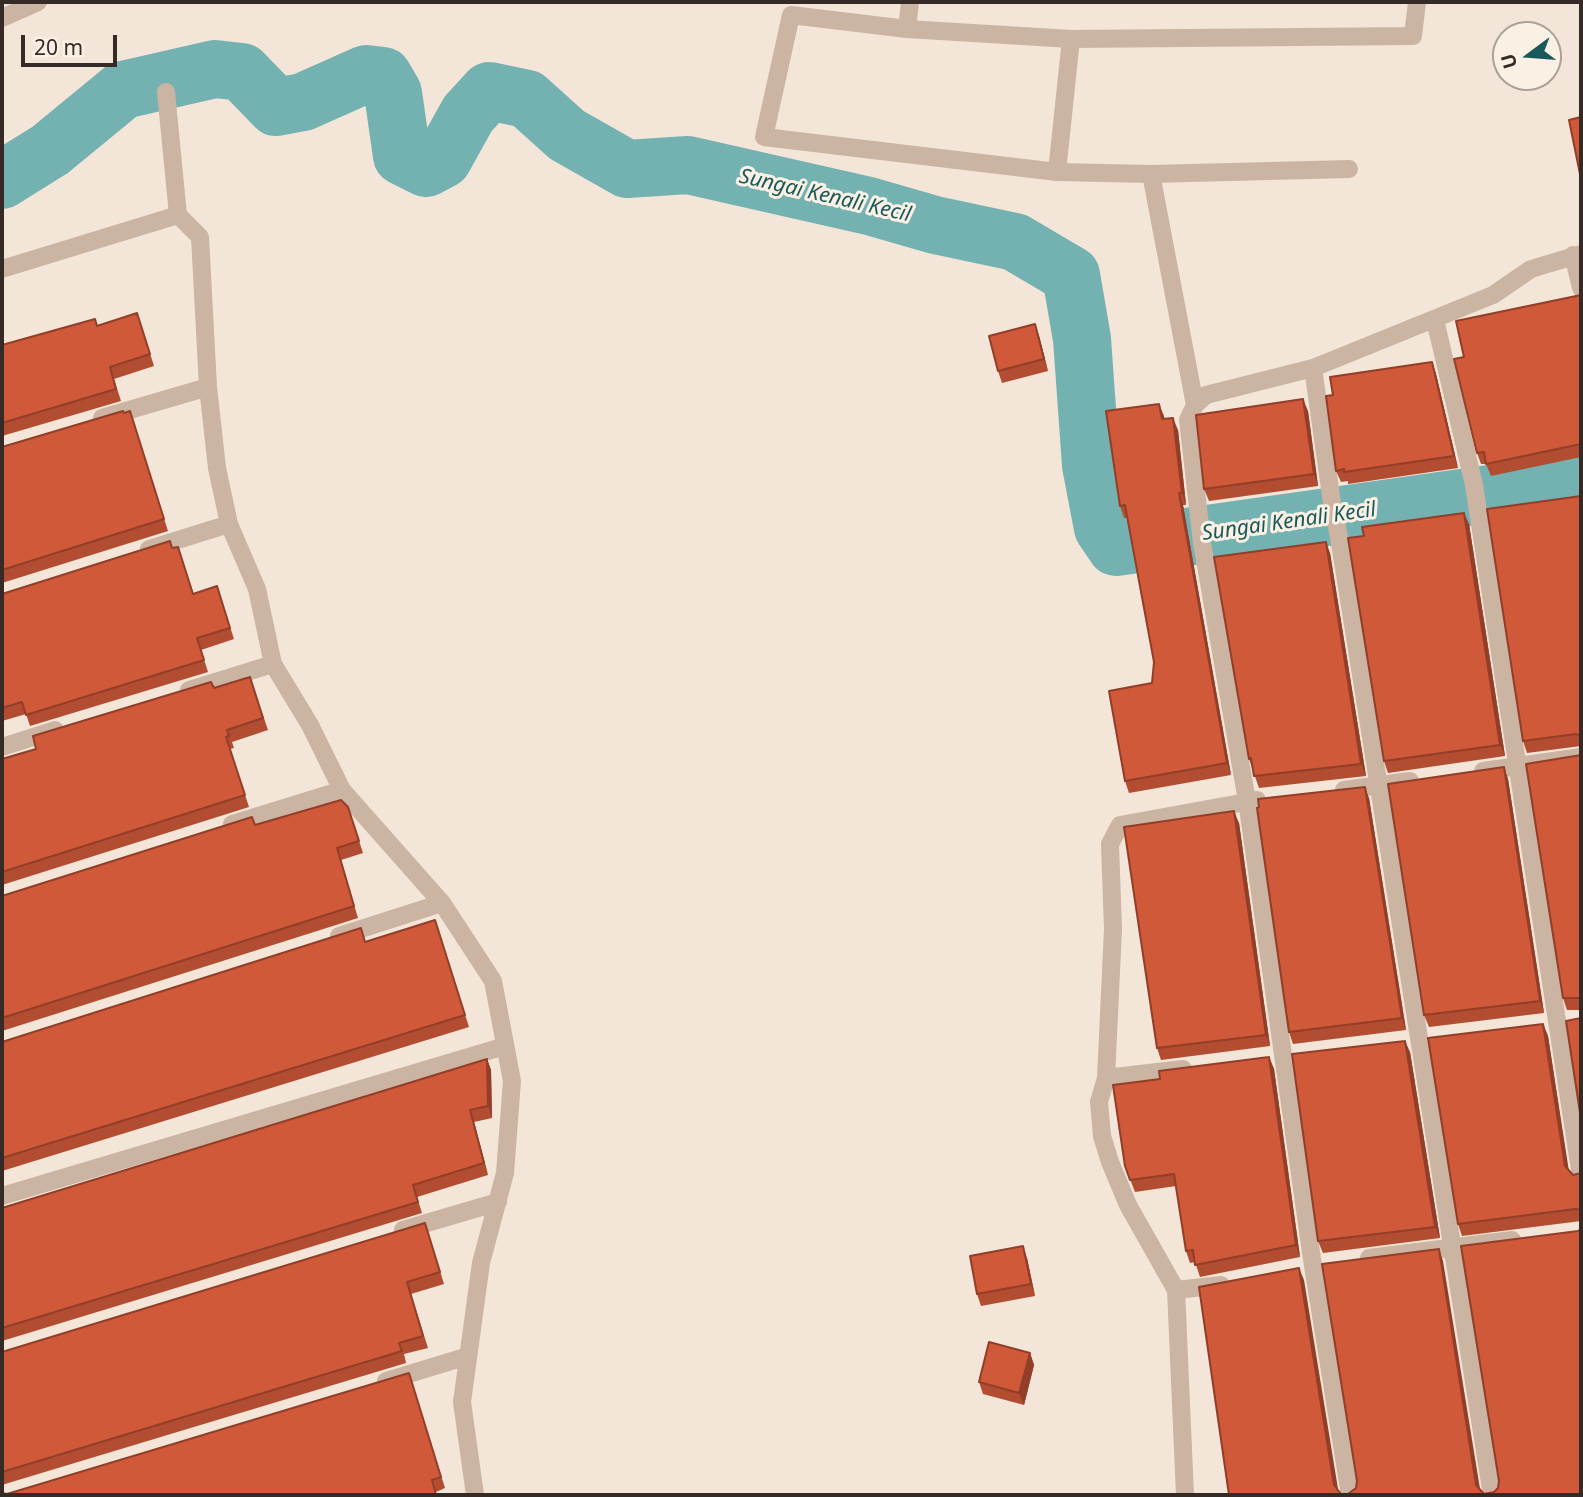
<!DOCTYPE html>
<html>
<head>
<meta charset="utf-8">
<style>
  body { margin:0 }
  #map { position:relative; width:1583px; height:1497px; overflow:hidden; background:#f3e5d8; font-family:"Noto Sans",sans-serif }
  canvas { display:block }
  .frame { position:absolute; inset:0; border:4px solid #362a26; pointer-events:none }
  .north { position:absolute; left:1492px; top:21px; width:70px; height:70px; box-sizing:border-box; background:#fbf0e4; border:2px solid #aca198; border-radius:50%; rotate:254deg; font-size:19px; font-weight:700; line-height:28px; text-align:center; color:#362a26 }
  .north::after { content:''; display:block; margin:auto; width:24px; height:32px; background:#18595b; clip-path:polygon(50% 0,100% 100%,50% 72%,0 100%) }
  .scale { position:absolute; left:21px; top:35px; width:96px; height:32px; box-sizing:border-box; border:4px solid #362a26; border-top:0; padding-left:9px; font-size:21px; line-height:24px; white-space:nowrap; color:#362a26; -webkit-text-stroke:5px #fbf0e4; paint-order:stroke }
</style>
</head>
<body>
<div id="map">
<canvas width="1583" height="1497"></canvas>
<div class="frame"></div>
<div class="north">U</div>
<div class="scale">20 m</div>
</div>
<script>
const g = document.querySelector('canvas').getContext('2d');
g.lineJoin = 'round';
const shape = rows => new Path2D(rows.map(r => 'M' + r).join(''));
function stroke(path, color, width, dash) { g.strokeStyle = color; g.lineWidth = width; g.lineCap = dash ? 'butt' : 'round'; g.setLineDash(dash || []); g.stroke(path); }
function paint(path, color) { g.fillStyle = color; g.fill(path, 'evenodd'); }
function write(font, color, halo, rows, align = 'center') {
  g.font = font + ' "Noto Sans",sans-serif'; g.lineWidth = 6; g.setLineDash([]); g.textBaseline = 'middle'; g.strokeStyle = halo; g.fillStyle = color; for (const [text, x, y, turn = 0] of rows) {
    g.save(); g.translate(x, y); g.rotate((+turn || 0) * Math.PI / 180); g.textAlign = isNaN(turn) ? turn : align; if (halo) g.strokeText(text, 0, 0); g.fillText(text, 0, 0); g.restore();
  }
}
const river = shape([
  [2,180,50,150,123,90,215,69,242,72,276,107,303,102,366,74,383,76,393,93,402,156,426,168,443,159,468,114,489,91,527,99,567,135,627,169,688,165,869,206,935,225,1015,242,1071,275,1082,339,1091,465,1103,528,1116,547,1581,481]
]);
const street = shape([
  [910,2,907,29,1071,39,1413,36,1417,2],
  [2,18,38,2],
  [907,29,791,15,764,137,1057,172,1151,174,1195,405],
  [166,92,178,215,200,237,208,387,217,468,229,524,257,589,273,664,310,725,342,790,442,903,493,981,512,1081,505,1173,481,1263,462,1402,475,1495],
  [1057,172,1071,39],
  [1151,174,1349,169],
  [1573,255,1581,288],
  [2,269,178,215],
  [1435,320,1474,485,1581,1176],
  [1313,368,1332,503,1339,537,1492,1495],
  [102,418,208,387],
  [149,549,229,524],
  [189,690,273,664],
  [2,747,55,730],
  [1483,771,1581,757],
  [1344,790,1410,781],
  [232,824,342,790],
  [339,936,442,903],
  [1106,1078,1183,1069],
  [2,1196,505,1046],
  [403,1230,498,1202],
  [1369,1258,1512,1240],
  [1221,1285,1176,1290,1128,1205,1110,1162,1102,1136,1099,1102,1106,1078,1113,929,1110,844,1120,825,1257,800],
  [1176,1290,1185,1495],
  [386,1381,468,1356],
  [1350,1495,1313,1266,1247,801,1202,543,1188,420,1195,405,1206,395,1313,368,1493,295,1531,269,1581,254]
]);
const wall = shape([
  [1581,295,1581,457,1491,476,1486,464,1481,464,1477,453,1464,357],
  [1035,324,1039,336,1048,371,1002,383,998,371],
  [141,325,154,366,114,379,121,401,2,436,2,345,97,326],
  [1432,362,1436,374,1458,468,1348,484,1348,481,1341,482,1336,471,1333,395],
  [130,411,168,531,2,583,2,447],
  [1308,411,1318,486,1209,501,1204,489],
  [1164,416,1164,419,1178,430,1186,505,1183,505,1231,775,1129,793,1125,781,1152,683,1154,662,1127,518,1124,518,1120,506],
  [1581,496,1581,746,1527,753,1523,741],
  [1469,524,1505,756,1388,773,1384,761,1364,536],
  [173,548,182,558,193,594,217,586,234,639,201,650,208,672,30,726,26,714,2,721,2,594],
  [1330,553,1366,776,1259,788,1249,759],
  [250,677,268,730,232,742,234,748,230,749,249,807,2,885,2,759,36,749],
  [1581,755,1581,1010,1567,1010,1563,998,1579,756],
  [1504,767,1508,779,1544,1013,1429,1027,1424,1015],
  [1369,798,1406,1030,1293,1044,1289,1032],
  [348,807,363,853,341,860,358,918,2,1031,2,896,255,825],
  [1239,823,1270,1046,1161,1060,1157,1048],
  [435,920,469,1027,2,1171,2,1042,366,942],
  [1543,1024,1548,1036,1568,1169,1573,1175,1581,1173,1581,1221,1462,1236,1458,1224],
  [1410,1052,1440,1238,1323,1253,1318,1241],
  [1269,1057,1274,1069,1300,1257,1200,1277,1195,1262,1190,1263,1186,1251,1176,1186,1135,1192,1125,1166,1160,1079],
  [487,1059,491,1070,492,1118,474,1122,488,1175,417,1197,422,1213,2,1341,2,1208],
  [429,1235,444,1284,411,1294,428,1348,404,1354,406,1363,5,1484,2,1486,2,1352],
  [1027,1258,1035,1296,981,1306,977,1294],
  [1030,1353,1034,1365,1024,1405,983,1394,979,1382],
  [409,1373,445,1488,436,1492,7,1494]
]);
const shadedWall = shape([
  [1035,324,1039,336,1048,371,1044,359],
  [1432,362,1436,374,1458,468,1454,456],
  [1303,399,1308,411,1318,486,1314,474],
  [1159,404,1164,416,1166,431,1162,419],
  [1173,418,1178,430,1186,505,1182,493],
  [1179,493,1183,505,1231,775,1227,763],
  [1464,513,1469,524,1505,756,1500,745],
  [1326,542,1330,553,1366,776,1361,764],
  [1504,767,1508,779,1544,1013,1540,1001],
  [1365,787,1369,798,1406,1030,1402,1018],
  [1234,811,1239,823,1270,1046,1266,1035],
  [1543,1024,1548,1036,1570,1178,1565,1166],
  [1405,1041,1410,1052,1440,1238,1435,1227],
  [1269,1057,1274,1069,1300,1257,1296,1245],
  [487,1059,491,1070,492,1118,488,1106],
  [470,1110,474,1122,488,1175,484,1163],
  [1023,1246,1027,1258,1035,1296,1031,1284],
  [1439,1249,1443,1261,1481,1495,1476,1485],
  [1299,1268,1304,1280,1339,1495,1334,1485],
  [1030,1353,1034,1365,1024,1405,1019,1393]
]);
const building = shape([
  [1581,117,1581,179,1569,120,1581,117],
  [1581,295,1581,444,1486,464,1484,452,1477,453,1454,359,1464,357,1456,321,1581,295],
  [137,313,150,354,110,367,116,389,2,423,2,345,95,319,97,326,137,313],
  [1035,324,1044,359,998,371,989,336,1035,324],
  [1432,362,1454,456,1344,472,1344,469,1336,471,1326,396,1333,395,1330,377,1432,362],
  [1303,399,1314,474,1204,489,1196,415,1303,399],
  [1159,404,1162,419,1173,418,1182,493,1179,493,1227,763,1125,781,1109,691,1152,683,1154,662,1125,505,1120,506,1106,411,1159,404],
  [123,411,124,413,130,411,164,519,2,570,2,447,123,411],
  [1581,496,1581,736,1576,734,1523,741,1487,509,1581,496],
  [1464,513,1500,745,1384,761,1348,538,1364,536,1362,527,1464,513],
  [170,541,172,548,178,547,193,594,217,586,230,628,197,638,204,660,26,715,22,702,2,708,2,594,170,541],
  [1326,542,1361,764,1254,776,1251,758,1249,759,1214,557,1326,542],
  [250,677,263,718,227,730,229,736,226,737,245,795,2,872,2,759,36,749,33,736,211,682,214,688,250,677],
  [1581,755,1581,998,1563,998,1526,764,1581,755],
  [1504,767,1540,1001,1424,1015,1388,784,1504,767],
  [1365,787,1402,1018,1289,1032,1257,808,1259,807,1258,799,1365,787],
  [341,800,348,807,359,841,337,848,354,906,2,1018,2,896,252,817,255,825,341,800],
  [1234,811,1266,1035,1157,1048,1124,827,1234,811],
  [435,920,465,1015,2,1158,2,1042,361,928,365,942,435,920],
  [1581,1018,1581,1119,1566,1021,1581,1018],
  [1543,1024,1565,1166,1573,1175,1581,1173,1581,1210,1575,1209,1458,1224,1428,1038,1543,1024],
  [1405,1041,1435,1227,1318,1241,1292,1054,1405,1041],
  [1269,1057,1296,1245,1195,1265,1193,1250,1186,1251,1174,1174,1130,1180,1125,1166,1113,1085,1160,1079,1159,1071,1269,1057],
  [487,1059,488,1106,470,1110,484,1163,413,1185,418,1202,2,1328,2,1208,487,1059],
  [425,1223,440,1272,407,1282,423,1336,399,1343,402,1351,2,1472,2,1352,425,1223],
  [1581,1229,1581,1495,1229,1495,1199,1287,1299,1268,1334,1485,1341,1494,1348,1494,1356,1488,1357,1481,1322,1264,1439,1249,1476,1485,1484,1494,1494,1492,1498,1488,1499,1481,1461,1246,1578,1231,1581,1229],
  [1023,1246,1031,1284,977,1294,970,1256,1023,1246],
  [989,1342,1030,1353,1019,1393,979,1382,989,1342],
  [409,1373,441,1477,432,1480,436,1495,2,1495,2,1493,7,1494,409,1373]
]);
const waterNames = [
  ["Sungai Kenali Kecil",825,196,13],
  ["Sungai Kenali Kecil",1289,522,-8]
];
stroke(river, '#74b2b2', 58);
stroke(street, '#ccb4a3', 18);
paint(wall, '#b34d31');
paint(shadedWall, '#923e28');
paint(building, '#d05939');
stroke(building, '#923e28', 2);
write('italic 21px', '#18595b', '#fbf0e4', waterNames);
</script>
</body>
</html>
